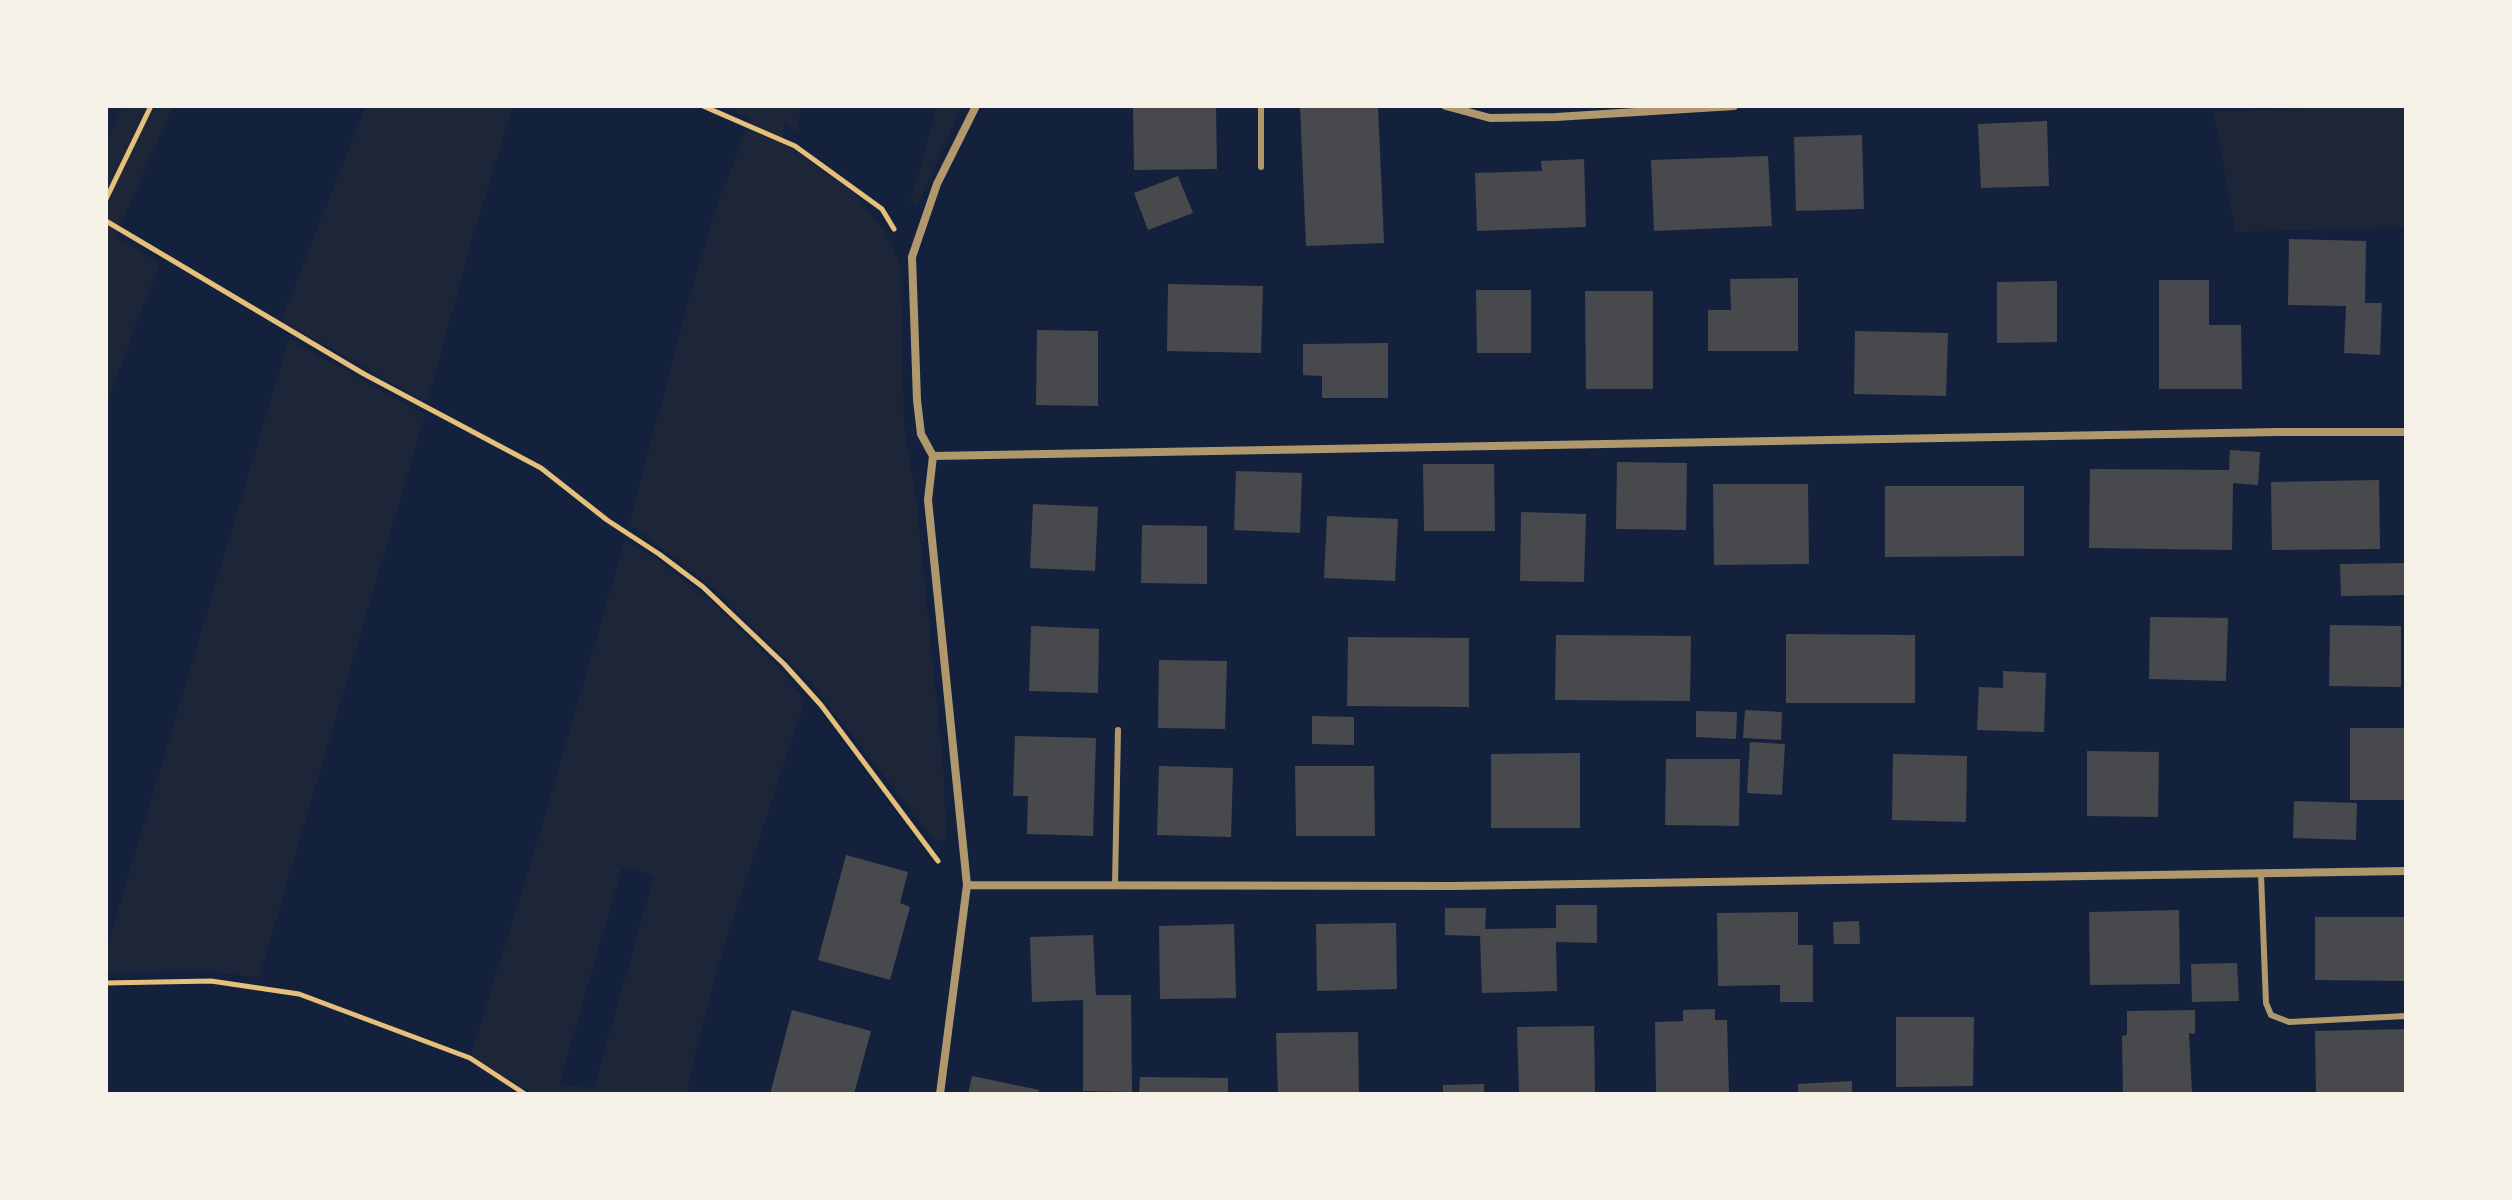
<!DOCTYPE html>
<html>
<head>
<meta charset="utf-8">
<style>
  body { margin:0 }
  #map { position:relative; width:2512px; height:1200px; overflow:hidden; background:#14213d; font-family:"DejaVu Sans",sans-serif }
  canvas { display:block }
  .frame { position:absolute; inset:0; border:108px solid #f6f1e7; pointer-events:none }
</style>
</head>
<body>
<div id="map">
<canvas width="2512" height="1200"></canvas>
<div class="frame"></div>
</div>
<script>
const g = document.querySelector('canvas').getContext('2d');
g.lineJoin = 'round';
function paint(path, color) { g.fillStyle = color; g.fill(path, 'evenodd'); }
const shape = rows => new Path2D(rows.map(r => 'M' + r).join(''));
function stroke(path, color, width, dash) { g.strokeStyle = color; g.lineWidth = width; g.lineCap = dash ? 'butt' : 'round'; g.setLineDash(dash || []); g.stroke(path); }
const green = shape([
  [123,106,173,106,116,236,160,263,138,318,106,408,106,142],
  [366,106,513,106,474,233,427,403,281,320],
  [724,106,801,106,797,132,784,124,783,141,819,169,854,192,887,235,900,265,904,426,917,505,944,776,946,839,935,841,810,682,706,582,629,524,690,295,716,208,751,119],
  [937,106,962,106,917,206,911,201],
  [2357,106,2406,106,2406,227,2235,232,2214,112],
  [289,339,425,415,259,978,205,971,113,973,106,975,106,950],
  [625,540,656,559,711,601,779,668,805,700,725,943,698,1040,687,1094,534,1094,470,1058,535,849],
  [622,868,654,875,594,1088,559,1084]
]);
const building = shape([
  [1133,106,1216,106,1217,169,1134,170],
  [1300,106,1378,106,1384,243,1306,246],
  [2047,121,2049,186,1981,188,1978,124],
  [1862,135,1864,209,1796,211,1794,137],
  [1768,156,1772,226,1654,231,1651,160],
  [1584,159,1586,227,1477,231,1475,173,1542,171,1541,161],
  [1178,176,1193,213,1148,230,1134,193],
  [2289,239,2366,241,2365,303,2382,303,2380,355,2344,353,2346,306,2288,305],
  [1798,278,1798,351,1708,351,1708,310,1731,310,1730,279],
  [2159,280,2209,280,2209,325,2241,325,2242,389,2159,389],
  [2057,281,2057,342,1997,343,1997,282],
  [1168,284,1263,286,1261,353,1167,351],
  [1476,290,1531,290,1531,353,1477,353],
  [1585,291,1653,291,1653,389,1586,389],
  [1037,330,1098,331,1098,406,1036,405],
  [1855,331,1948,333,1946,396,1854,394],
  [1388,343,1388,398,1322,398,1322,376,1303,375,1303,344],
  [2230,450,2260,452,2258,485,2233,483,2232,550,2089,548,2090,469,2229,470],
  [1617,462,1687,463,1686,530,1616,529],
  [1423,464,1494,464,1495,531,1424,531],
  [1236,471,1302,473,1300,533,1234,530],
  [2379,480,2380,549,2272,550,2271,482],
  [1713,484,1808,484,1809,564,1714,565],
  [1885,486,2024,486,2024,556,1885,557],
  [1033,504,1098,507,1095,571,1030,568],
  [1521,512,1586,514,1584,582,1520,581],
  [1327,516,1398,519,1395,581,1324,578],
  [1142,525,1207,526,1207,584,1141,583],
  [2406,563,2406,595,2341,596,2340,564],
  [2150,617,2228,618,2226,681,2149,679],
  [2330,625,2401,626,2401,687,2329,686],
  [1031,626,1099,629,1098,693,1029,691],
  [1786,634,1915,635,1915,703,1786,703],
  [1556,635,1691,636,1690,701,1555,700],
  [1348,637,1469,638,1469,707,1347,706],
  [1159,660,1227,661,1225,729,1158,728],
  [2003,671,2046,673,2044,732,1977,730,1979,687,2003,688],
  [1745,710,1782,712,1781,740,1743,738],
  [1696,711,1737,712,1736,739,1696,737],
  [1312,716,1354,717,1354,745,1312,744],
  [2350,728,2406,728,2406,800,2350,800],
  [1015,736,1096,738,1093,836,1027,834,1028,796,1013,796],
  [1750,742,1785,744,1782,795,1747,793],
  [2087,751,2159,752,2158,817,2087,816],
  [1580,753,1580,828,1491,828,1491,754],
  [1893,754,1967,756,1966,822,1892,820],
  [1666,759,1740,759,1739,826,1665,825],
  [1159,766,1233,768,1231,837,1157,835],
  [1295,766,1374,766,1375,836,1296,836],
  [2294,801,2357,803,2356,840,2293,838],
  [846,855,908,872,900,903,910,907,890,980,818,960],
  [1556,905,1597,905,1597,943,1556,942,1557,991,1482,993,1480,936,1445,935,1445,908,1486,908,1485,929,1556,928],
  [2179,910,2180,984,2090,985,2089,912],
  [1798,912,1798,945,1813,945,1813,1002,1780,1002,1780,985,1718,986,1717,913],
  [2315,917,2406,917,2406,981,2315,980],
  [1859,921,1860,944,1834,944,1833,922],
  [1396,923,1397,989,1317,991,1316,924],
  [1234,924,1236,998,1160,999,1159,926],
  [1093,935,1096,995,1131,995,1132,1092,1083,1091,1083,1000,1032,1002,1030,937],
  [2237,963,2239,1001,2192,1002,2191,964],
  [1715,1009,1715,1020,1727,1020,1729,1092,1656,1093,1655,1022,1683,1021,1683,1010],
  [792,1010,871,1031,854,1094,770,1094],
  [2195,1010,2195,1034,2189,1033,2192,1094,2123,1094,2122,1036,2127,1035,2127,1011],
  [1896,1017,1974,1017,1973,1086,1896,1087],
  [1594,1026,1595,1094,1519,1094,1517,1027],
  [2406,1029,2406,1094,2316,1094,2315,1031],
  [1358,1032,1359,1094,1278,1094,1276,1033],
  [972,1076,1039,1090,1038,1094,968,1094],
  [1140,1077,1228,1078,1228,1094,1139,1094],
  [1852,1081,1852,1094,1798,1094,1798,1084],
  [1484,1084,1484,1094,1443,1094,1443,1085]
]);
const path = shape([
  [703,106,795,146,882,209,894,229],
  [106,199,151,106],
  [106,221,364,374,541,468,607,520,659,554,703,587,784,664,821,705,938,861],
  [106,983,211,981,299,994,470,1058,525,1094]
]);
const service = shape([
  [1261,167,1261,106],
  [2261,874,2266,1003,2271,1015,2289,1022,2406,1016],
  [1115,885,1118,730]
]);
const minor = shape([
  [1446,106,1490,118,1556,117,1734,106],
  [933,456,2278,432,2406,432],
  [933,456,928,500,967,885,940,1094],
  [933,456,921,434,917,400,912,257,937,184,976,106],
  [967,885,1454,886,2406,871]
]);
paint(green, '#1d2539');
paint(building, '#48494c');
stroke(path, '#e5c07b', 5);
stroke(service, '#b1986c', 6);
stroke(minor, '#b1986c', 8);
</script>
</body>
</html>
